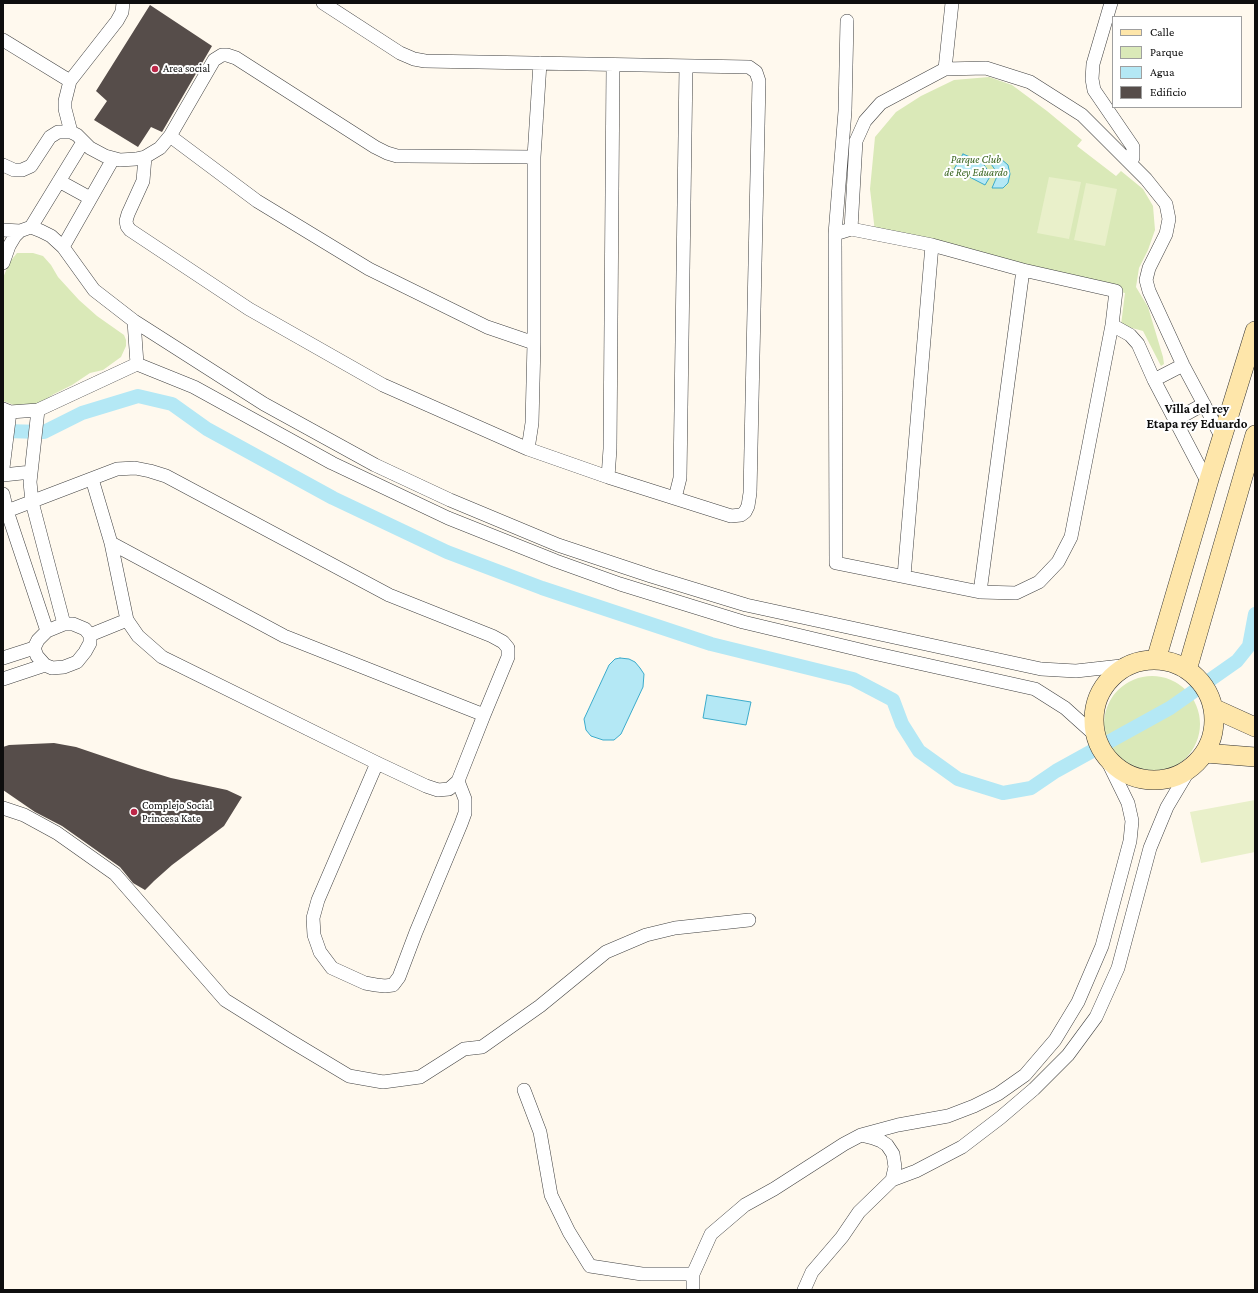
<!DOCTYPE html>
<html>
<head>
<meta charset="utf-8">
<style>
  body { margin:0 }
  #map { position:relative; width:1258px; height:1293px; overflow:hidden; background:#fff9ee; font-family:"Crimson Pro",serif }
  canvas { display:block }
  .frame { position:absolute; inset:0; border:4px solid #0e0e0e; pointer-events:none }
  .legend { position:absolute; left:1112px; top:16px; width:130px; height:92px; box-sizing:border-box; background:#fff; border:1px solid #9f9f9f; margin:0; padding:5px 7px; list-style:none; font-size:12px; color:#0e0e0e }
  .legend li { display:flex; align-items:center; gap:8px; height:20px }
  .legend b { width:20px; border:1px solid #9f9f9f }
</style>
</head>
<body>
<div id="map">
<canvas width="1258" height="1293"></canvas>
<div class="frame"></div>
<ul class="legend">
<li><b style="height:5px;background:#fee6aa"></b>Calle</li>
<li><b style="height:11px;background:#dae9b8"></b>Parque</li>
<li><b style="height:11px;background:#b4e8f5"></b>Agua</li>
<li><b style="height:11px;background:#564d4a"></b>Edificio</li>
</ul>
</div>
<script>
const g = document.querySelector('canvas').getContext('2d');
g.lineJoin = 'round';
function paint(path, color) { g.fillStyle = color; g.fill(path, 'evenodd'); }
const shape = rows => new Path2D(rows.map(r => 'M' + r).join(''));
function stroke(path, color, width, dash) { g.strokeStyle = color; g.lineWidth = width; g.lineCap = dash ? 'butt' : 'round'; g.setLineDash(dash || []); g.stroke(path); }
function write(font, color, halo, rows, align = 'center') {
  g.font = font + ' "Crimson Pro",serif'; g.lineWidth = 4; g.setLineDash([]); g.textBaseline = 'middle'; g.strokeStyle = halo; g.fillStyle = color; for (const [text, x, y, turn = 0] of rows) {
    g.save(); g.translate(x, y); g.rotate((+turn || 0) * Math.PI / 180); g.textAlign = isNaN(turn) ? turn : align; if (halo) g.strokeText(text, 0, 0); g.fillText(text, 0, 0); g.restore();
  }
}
const green = shape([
  [989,77,1012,85,1047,111,1082,140,1077,146,1116,176,1121,171,1143,189,1153,206,1155,230,1148,250,1139,268,1136,287,1148,307,1163,357,1164,364,1161,366,1143,331,1121,325,1125,293,875,232,870,189,875,137,896,112,921,96,954,80],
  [17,253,33,253,43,256,51,265,58,277,79,300,97,316,124,335,126,340,126,346,121,357,103,370,90,373,72,385,54,394,40,403,27,406,14,405,3,401,3,278,9,263],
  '1104 724a48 48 0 1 1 96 0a48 48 0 1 1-96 0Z'
]);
const pitch = shape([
  [1049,177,1081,182,1069,239,1037,233],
  [1086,183,1117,189,1105,246,1074,240],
  [1255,800,1255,852,1201,863,1190,812]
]);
const water = shape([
  [963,154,982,162,991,175,985,185,954,169,963,154],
  [1001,159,1008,165,1010,174,1008,183,1003,188,992,188,998,174,989,161,1001,159],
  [620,658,629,659,635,662,640,668,644,674,643,687,621,734,614,740,603,740,591,736,586,730,584,719,609,665,615,659,620,658],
  [707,695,751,702,746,725,703,718,707,695]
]);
const canal = shape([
  [3,431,44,432,82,413,138,396,172,404,207,429,333,498,447,552,542,588,711,644,853,679,893,700,902,724,919,751,958,779,1003,793,1031,788,1056,771,1170,708,1237,661,1249,646,1255,614]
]);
const building = shape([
  [150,5,212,46,162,132,151,127,138,147,94,120,107,101,96,91],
  [54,743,76,747,138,768,171,778,227,790,242,797,224,826,172,865,154,881,145,890,133,883,120,867,62,826,35,812,3,790,3,747,9,745]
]);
const street = shape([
  [123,3,122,12,117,21,70,81,65,101,65,109,71,132,77,135,90,148,105,156,120,160,136,159,145,157,160,148,170,136,214,60,222,55,227,55,236,58,375,147,387,153,397,156,407,156,534,157],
  [1111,3,1093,64,1092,79,1094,90,1133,147,1133,158,1130,162],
  [3,40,70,81],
  [945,69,952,3],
  [170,136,257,201,369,269,487,327,534,343],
  [145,157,143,181,128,214,126,221,127,226,130,230,139,236,249,309,383,385,528,449,608,477,731,516,741,515,745,512,748,506,750,493,759,81,756,72,749,67,425,61,414,59,400,53,323,3],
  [3,165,14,170,22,170,31,166,50,137,58,132,71,132],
  [59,181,90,198],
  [31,227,83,142],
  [851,229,856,141,865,121,881,103,945,69,986,68,1030,82,1082,115,1146,179,1166,204,1169,219,1166,234,1149,268,1146,280,1149,291,1183,365,1222,438],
  [3,230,20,231],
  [835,234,851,229,932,245,1023,270,1116,291,1112,325,1071,537,1058,562,1039,582,1016,593,980,592,836,563,835,234,845,111,847,21],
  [63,247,113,159],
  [3,263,9,246,15,236,20,231,31,227,41,231,51,236,63,247,94,290,134,321,264,404,375,465,450,500,558,545,651,576,746,605,1041,669,1076,671,1130,665],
  [134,321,137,364],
  [1112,325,1130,335,1138,344,1154,380,1208,483],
  [137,364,194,387,332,463,448,518,556,561,620,584,743,622,873,653,1035,689,1065,708,1095,735],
  [1154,380,1183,365],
  [3,409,10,412,38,410,137,364],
  [38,410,30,482,32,502,64,624],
  [1175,420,1204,404],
  [528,449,532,423,534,343,534,157,540,63],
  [3,468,10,412],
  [3,475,31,472],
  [608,477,610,449,613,65],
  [3,494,7,511,47,631],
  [675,498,680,478,686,66],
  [7,511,117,469,135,468,150,471,166,476,389,595,492,636,503,642,508,648,508,657,484,715,458,781,449,789,438,790,426,786,377,763,162,657,138,636,127,620],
  [111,543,284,636,484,715],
  [904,576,932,245],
  [980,592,1023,270],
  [64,624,73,624,85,629,90,635,90,643,85,652,77,662,64,667,52,668,45,665,37,656,34,648,38,640,47,631,64,624],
  [90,635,127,620,111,543,92,479],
  [3,658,34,648],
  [3,679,45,665],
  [377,763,318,900,313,918,314,935,320,952,332,968,365,983,376,985,385,986,393,985,399,977,416,932,461,824,465,813,465,799,458,781],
  [3,808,24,815,57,833,115,874,225,1000,289,1040,349,1076,383,1082,420,1077,464,1049,482,1047,540,1006,606,952,646,935,675,928,749,920],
  [524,1090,540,1132,551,1195,569,1232,590,1266,642,1274,693,1274],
  [861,1135,873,1138,881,1141,887,1145,893,1154,895,1167,892,1180],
  [693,1290,693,1274,711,1234,745,1205,774,1189,844,1144,861,1135,898,1125,948,1116,974,1106,998,1094,1025,1075,1055,1040,1078,1002,1102,946,1130,841,1132,821,1128,803,1105,756],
  [804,1290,812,1272,842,1237,859,1212,892,1180,916,1171,962,1147,1000,1118,1034,1089,1068,1055,1096,1017,1118,968,1150,848,1167,807,1189,770]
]);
const secondary = shape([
  [1156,660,1208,483,1255,331],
  '1094 720a60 60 0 1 1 120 0a60 60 0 1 1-120 0Z',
  [1187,670,1255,435],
  [1213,708,1255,727],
  [1205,753,1255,757]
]);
const markers = [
  [155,69,4,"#bc2748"],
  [134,812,4,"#bc2748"]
];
const poiNames = [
  ["Area social",163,69],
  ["Complejo Social",142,806],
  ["Princesa Kate",142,819]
];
const parkNames = [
  ["Parque Club",976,160],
  ["de Rey Eduardo",976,173]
];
const quarterNames = [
  ["Villa del rey",1197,409],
  ["Etapa rey Eduardo",1197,424]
];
paint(green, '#dae9b8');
paint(pitch, '#e9f0ca');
paint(water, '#b4e8f5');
stroke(water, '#3cabcb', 1);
stroke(canal, '#b4e8f5', 14);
paint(building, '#564d4a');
stroke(street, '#414141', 14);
stroke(secondary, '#303030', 20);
stroke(street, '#fff', 13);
stroke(secondary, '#fee6aa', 19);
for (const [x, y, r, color] of markers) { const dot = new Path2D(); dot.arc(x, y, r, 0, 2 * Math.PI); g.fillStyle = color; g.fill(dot); stroke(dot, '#fff', 1.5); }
write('11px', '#0e0e0e', '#fff', poiNames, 'left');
write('italic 11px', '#39641f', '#fff', parkNames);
write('bold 13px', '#0e0e0e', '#fff', quarterNames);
</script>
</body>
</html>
